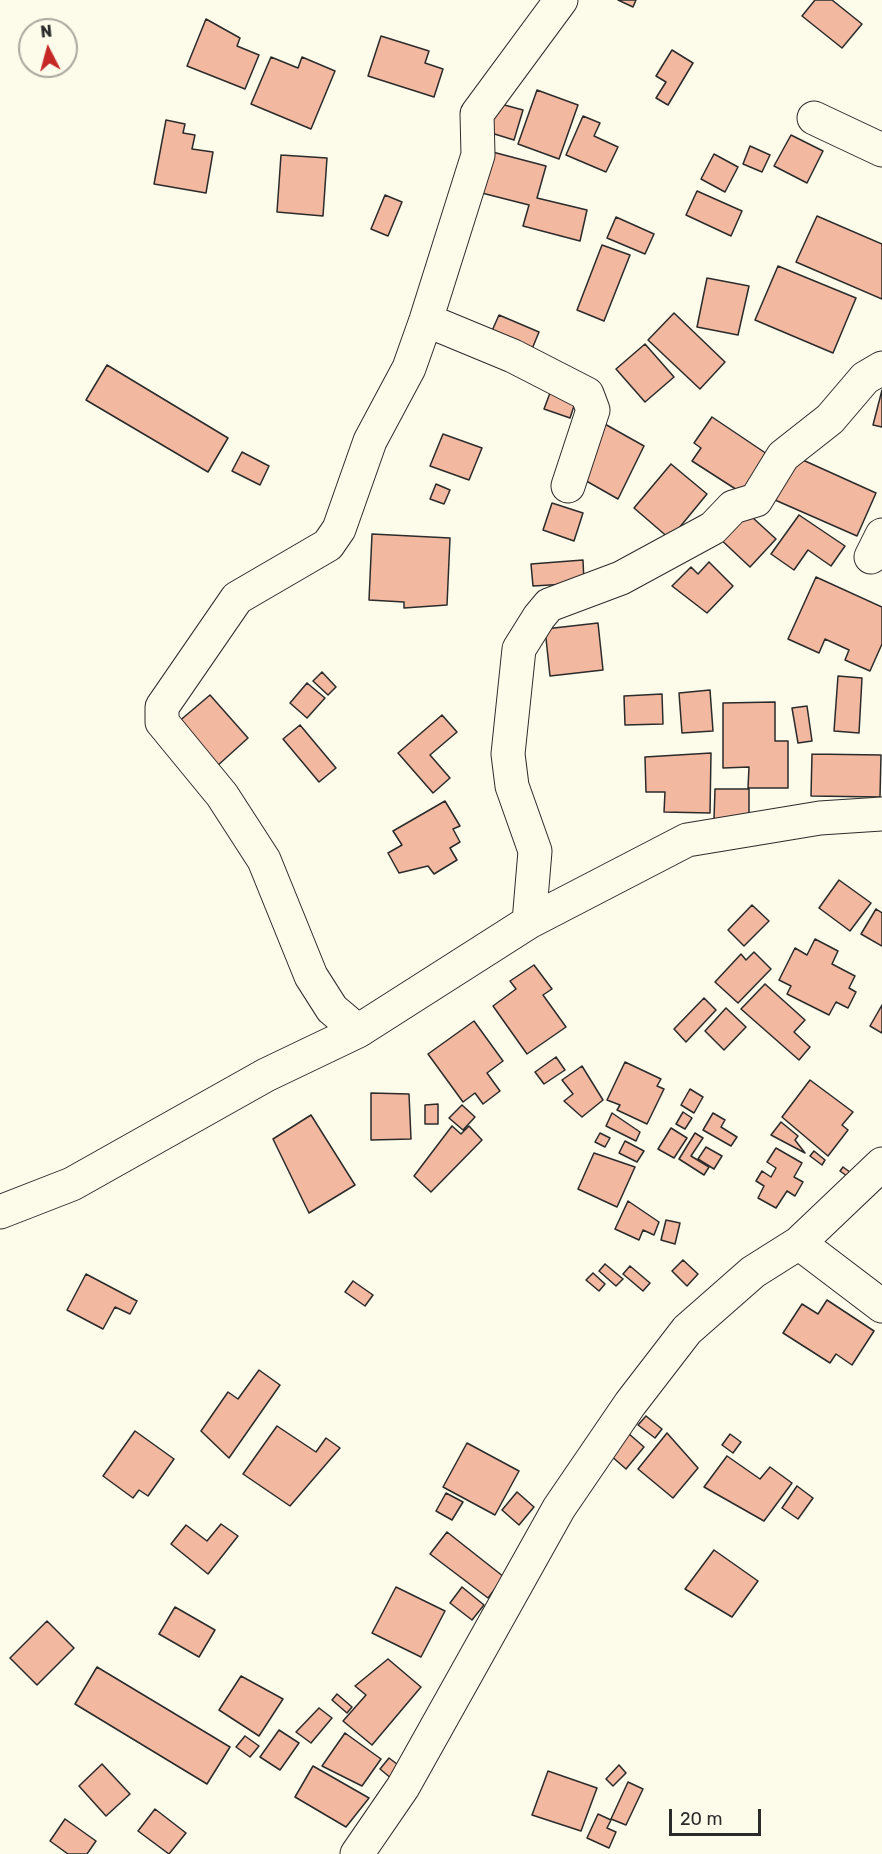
<!DOCTYPE html>
<html>
<head>
<meta charset="utf-8">
<style>
  body { margin:0 }
  #map { position:relative; width:882px; height:1854px; overflow:hidden; background:#fdfbea; font-family:Rubik,sans-serif }
  canvas { display:block }
  .north { position:absolute; left:18px; top:18px; width:60px; height:60px; box-sizing:border-box; background:#fdfbea; border:2px solid #a9a89e; border-radius:50%; rotate:354deg; font-size:16px; font-weight:700; line-height:24px; text-align:center; color:#2b2b2b }
  .north::after { content:''; display:block; margin:auto; width:21px; height:27px; background:#c62828; clip-path:polygon(50% 0,100% 100%,50% 72%,0 100%) }
  .scale { position:absolute; left:669px; top:1809px; width:92px; height:27px; box-sizing:border-box; border:3px solid #2b2b2b; border-top:0; padding-left:8px; font-size:18px; line-height:21px; white-space:nowrap; color:#2b2b2b; -webkit-text-stroke:4px #fdfbea; paint-order:stroke }
</style>
</head>
<body>
<div id="map">
<canvas width="882" height="1854"></canvas>
<div class="north">N</div>
<div class="scale">20 m</div>
</div>
<script>
const g = document.querySelector('canvas').getContext('2d');
g.lineJoin = 'round';
function paint(path, color) { g.fillStyle = color; g.fill(path, 'evenodd'); }
const shape = rows => new Path2D(rows.map(r => 'M' + r).join(''));
function stroke(path, color, width, dash) { g.strokeStyle = color; g.lineWidth = width; g.lineCap = dash ? 'butt' : 'round'; g.setLineDash(dash || []); g.stroke(path); }
const building = shape([
  [618,0,636,0,633,7,618,0],
  [815,0,832,0,862,24,842,48,802,16,815,0],
  [206,19,240,38,237,46,259,55,245,89,187,66,206,19],
  [381,36,429,51,425,63,443,69,434,97,368,76,381,36],
  [672,50,693,63,668,105,656,98,666,82,656,76,672,50],
  [271,57,298,68,302,57,335,71,311,129,251,104,271,57],
  [537,90,578,105,559,159,518,144,537,90],
  [497,103,523,110,514,140,488,132,497,103],
  [583,116,600,123,594,136,618,147,606,172,566,155,583,116],
  [166,120,185,124,183,133,195,135,192,149,213,152,206,193,154,184,166,120],
  [791,135,823,151,807,183,774,166,791,135],
  [750,146,770,155,762,172,743,164,750,146],
  [485,150,546,166,537,198,587,210,580,241,523,226,529,205,474,191,485,150],
  [714,154,738,167,725,192,701,179,714,154],
  [281,155,327,158,323,216,277,212,281,155],
  [697,191,742,211,731,236,686,215,697,191],
  [385,195,402,202,388,236,371,229,385,195],
  [817,216,882,244,882,299,796,262,817,216],
  [616,217,654,234,645,254,607,238,616,217],
  [602,245,630,255,604,321,577,310,602,245],
  [778,266,856,298,833,353,755,320,778,266],
  [707,278,749,286,738,335,697,327,707,278],
  [674,313,725,362,700,389,648,340,674,313],
  [499,315,539,332,532,349,491,333,499,315],
  [645,344,674,377,645,402,616,369,645,344],
  [107,365,228,438,208,472,86,400,107,365],
  [553,385,578,394,570,418,544,409,553,385],
  [882,390,882,427,873,425,882,390],
  [712,417,767,454,748,497,692,461,701,448,694,443,712,417],
  [603,423,644,446,618,499,574,474,603,423],
  [443,434,482,448,469,480,430,466,443,434],
  [242,452,269,466,260,485,232,471,242,452],
  [794,456,876,493,857,536,775,500,794,456],
  [671,464,707,494,670,539,634,508,671,464],
  [436,484,450,490,444,504,430,499,436,484],
  [552,503,583,513,574,541,543,530,552,503],
  [741,507,776,539,750,567,716,535,741,507],
  [799,515,845,546,831,566,808,550,794,570,771,554,799,515],
  [372,534,450,538,447,605,404,608,404,602,369,600,372,534],
  [583,560,584,583,533,586,531,564,583,560],
  [709,562,733,586,707,613,672,586,691,567,698,574,709,562],
  [816,577,882,607,882,644,870,671,845,660,849,650,825,639,819,653,788,639,816,577],
  [598,623,603,670,550,676,545,629,598,623],
  [322,672,336,687,328,695,313,681,322,672],
  [838,676,862,678,859,733,834,731,838,676],
  [307,683,325,698,307,718,290,703,307,683],
  [710,690,713,731,682,733,679,693,710,690],
  [662,694,663,724,625,725,624,696,662,694],
  [210,695,248,738,216,767,177,723,210,695],
  [775,702,775,741,788,741,788,788,748,788,749,767,723,768,723,703,775,702],
  [807,706,812,741,798,743,792,708,807,706],
  [442,715,457,732,430,755,450,778,433,793,398,753,442,715],
  [300,725,336,768,319,782,283,739,300,725],
  [711,753,710,813,664,812,665,792,646,792,645,757,711,753],
  [812,754,881,755,880,797,811,796,812,754],
  [715,789,749,789,749,819,714,819,715,789],
  [445,801,460,826,453,829,460,842,450,848,457,860,434,874,428,866,399,873,388,853,402,845,393,831,445,801],
  [839,880,871,903,850,931,819,908,839,880],
  [752,905,769,921,744,946,728,930,752,905],
  [876,909,882,913,882,946,861,934,876,909],
  [815,939,838,951,832,964,855,976,849,988,856,992,848,1008,836,1002,829,1015,787,994,791,986,779,980,795,948,807,955,815,939],
  [754,952,771,969,738,1003,715,982,741,954,746,960,754,952],
  [534,965,552,989,543,995,566,1027,527,1054,493,1006,516,989,510,981,534,965],
  [765,984,805,1020,794,1032,810,1047,799,1060,741,1009,765,984],
  [704,998,716,1010,686,1042,674,1029,704,998],
  [882,1005,882,1033,870,1026,882,1005],
  [726,1008,746,1027,724,1050,705,1031,726,1008],
  [474,1021,503,1061,487,1073,500,1091,483,1104,475,1093,463,1102,428,1054,474,1021],
  [556,1057,565,1070,544,1084,535,1072,556,1057],
  [625,1062,661,1079,657,1086,664,1089,647,1124,617,1110,620,1105,607,1100,625,1062],
  [582,1066,603,1100,582,1117,564,1101,573,1094,562,1080,582,1066],
  [810,1080,853,1112,842,1125,848,1130,828,1156,782,1117,810,1080],
  [690,1089,703,1097,694,1113,681,1105,690,1089],
  [371,1093,409,1094,411,1139,371,1140,371,1093],
  [438,1104,438,1124,425,1124,425,1105,438,1104],
  [462,1105,475,1117,463,1130,449,1118,462,1105],
  [683,1112,692,1118,685,1129,676,1124,683,1112],
  [612,1113,640,1132,636,1141,606,1126,612,1113],
  [713,1113,725,1120,721,1127,737,1137,731,1146,703,1130,713,1113],
  [311,1115,355,1185,309,1213,273,1139,311,1115],
  [781,1122,798,1136,795,1140,805,1153,771,1135,781,1122],
  [452,1126,461,1134,469,1126,482,1140,431,1192,414,1176,452,1126],
  [671,1128,687,1138,674,1158,658,1149,671,1128],
  [600,1133,610,1138,605,1147,595,1142,600,1133],
  [695,1133,703,1138,691,1156,709,1167,704,1175,679,1159,695,1133],
  [625,1141,644,1151,637,1162,619,1153,625,1141],
  [706,1147,722,1156,714,1169,698,1159,706,1147],
  [776,1148,802,1163,794,1177,803,1182,795,1196,787,1191,776,1208,758,1198,764,1186,756,1181,762,1171,771,1177,776,1168,767,1162,776,1148],
  [814,1151,825,1160,822,1165,810,1156,814,1151],
  [594,1153,635,1167,617,1207,578,1189,594,1153],
  [843,1167,854,1175,851,1179,840,1171,843,1167],
  [628,1201,659,1222,654,1235,643,1230,639,1240,615,1229,628,1201],
  [666,1220,680,1223,675,1244,661,1240,666,1220],
  [683,1260,698,1274,687,1286,672,1271,683,1260],
  [605,1264,623,1279,616,1286,599,1271,605,1264],
  [630,1266,650,1283,643,1291,623,1274,630,1266],
  [593,1273,605,1284,599,1291,586,1280,593,1273],
  [86,1274,137,1301,130,1314,115,1307,103,1329,67,1310,86,1274],
  [353,1281,373,1295,365,1306,345,1292,353,1281],
  [827,1300,874,1331,852,1365,836,1354,830,1363,783,1333,802,1304,818,1314,827,1300],
  [259,1370,280,1385,229,1458,201,1431,228,1392,238,1399,259,1370],
  [646,1416,662,1429,655,1438,638,1425,646,1416],
  [277,1426,316,1452,326,1438,340,1448,290,1506,243,1474,277,1426],
  [135,1431,174,1459,148,1496,139,1490,133,1498,103,1476,135,1431],
  [628,1433,644,1447,626,1469,610,1455,628,1433],
  [667,1433,698,1468,673,1498,638,1469,667,1433],
  [730,1434,741,1442,733,1453,722,1445,730,1434],
  [467,1443,519,1471,495,1515,443,1487,467,1443],
  [727,1456,760,1479,770,1467,792,1483,764,1521,704,1487,727,1456],
  [797,1486,813,1498,798,1519,782,1508,797,1486],
  [517,1492,534,1507,519,1525,502,1510,517,1492],
  [446,1493,463,1502,452,1520,436,1511,446,1493],
  [221,1524,238,1536,208,1574,171,1544,186,1525,207,1541,221,1524],
  [447,1532,504,1577,488,1598,430,1554,447,1532],
  [714,1550,758,1581,732,1617,685,1589,714,1550],
  [396,1587,445,1611,421,1657,372,1633,396,1587],
  [462,1587,484,1605,472,1620,450,1603,462,1587],
  [175,1607,215,1630,199,1657,159,1634,175,1607],
  [47,1621,74,1648,37,1685,10,1658,47,1621],
  [388,1659,421,1687,372,1745,343,1721,366,1695,355,1686,388,1659],
  [97,1667,230,1747,207,1784,75,1704,97,1667],
  [241,1676,283,1699,259,1736,219,1710,241,1676],
  [337,1694,352,1707,347,1713,332,1700,337,1694],
  [319,1708,332,1718,311,1743,296,1732,319,1708],
  [279,1730,299,1743,280,1770,260,1757,279,1730],
  [345,1733,381,1759,362,1786,322,1766,345,1733],
  [245,1736,259,1746,250,1757,236,1747,245,1736],
  [389,1758,401,1767,392,1779,380,1769,389,1758],
  [102,1764,130,1794,106,1816,79,1786,102,1764],
  [619,1765,626,1773,613,1786,606,1779,619,1765],
  [313,1766,369,1798,346,1827,295,1797,313,1766],
  [548,1771,597,1788,581,1831,532,1815,548,1771],
  [628,1782,643,1789,626,1825,611,1819,628,1782],
  [155,1809,186,1833,169,1854,138,1831,155,1809],
  [598,1814,611,1820,607,1828,616,1832,609,1848,587,1838,598,1814],
  [65,1819,96,1841,87,1854,68,1854,50,1841,65,1819]
]);
const minor = shape([
  [814,118,882,150],
  [426,320,513,356,587,394,593,410,568,486],
  [871,557,882,535],
  [529,922,535,851,512,786,508,754,519,649,539,617,549,605,621,578,713,528,733,507,756,500,783,456,830,419,865,378,882,368],
  [358,1031,332,1009,311,976,264,860,222,795,162,722,162,707,237,598,328,545,339,529,370,441,409,368,426,320,478,155,477,114,561,0],
  [0,1212,72,1184,266,1075,358,1031,529,922,687,840,820,818,882,814],
  [799,1243,882,1306],
  [357,1854,403,1787,559,1508,630,1404,687,1330,753,1272,799,1243,882,1164]
]);
paint(building, '#f2b8a0');
stroke(building, '#2b2b2b', 1.5);
stroke(minor, '#2b2b2b', 35);
stroke(minor, '#fdfbea', 33);
</script>
</body>
</html>
